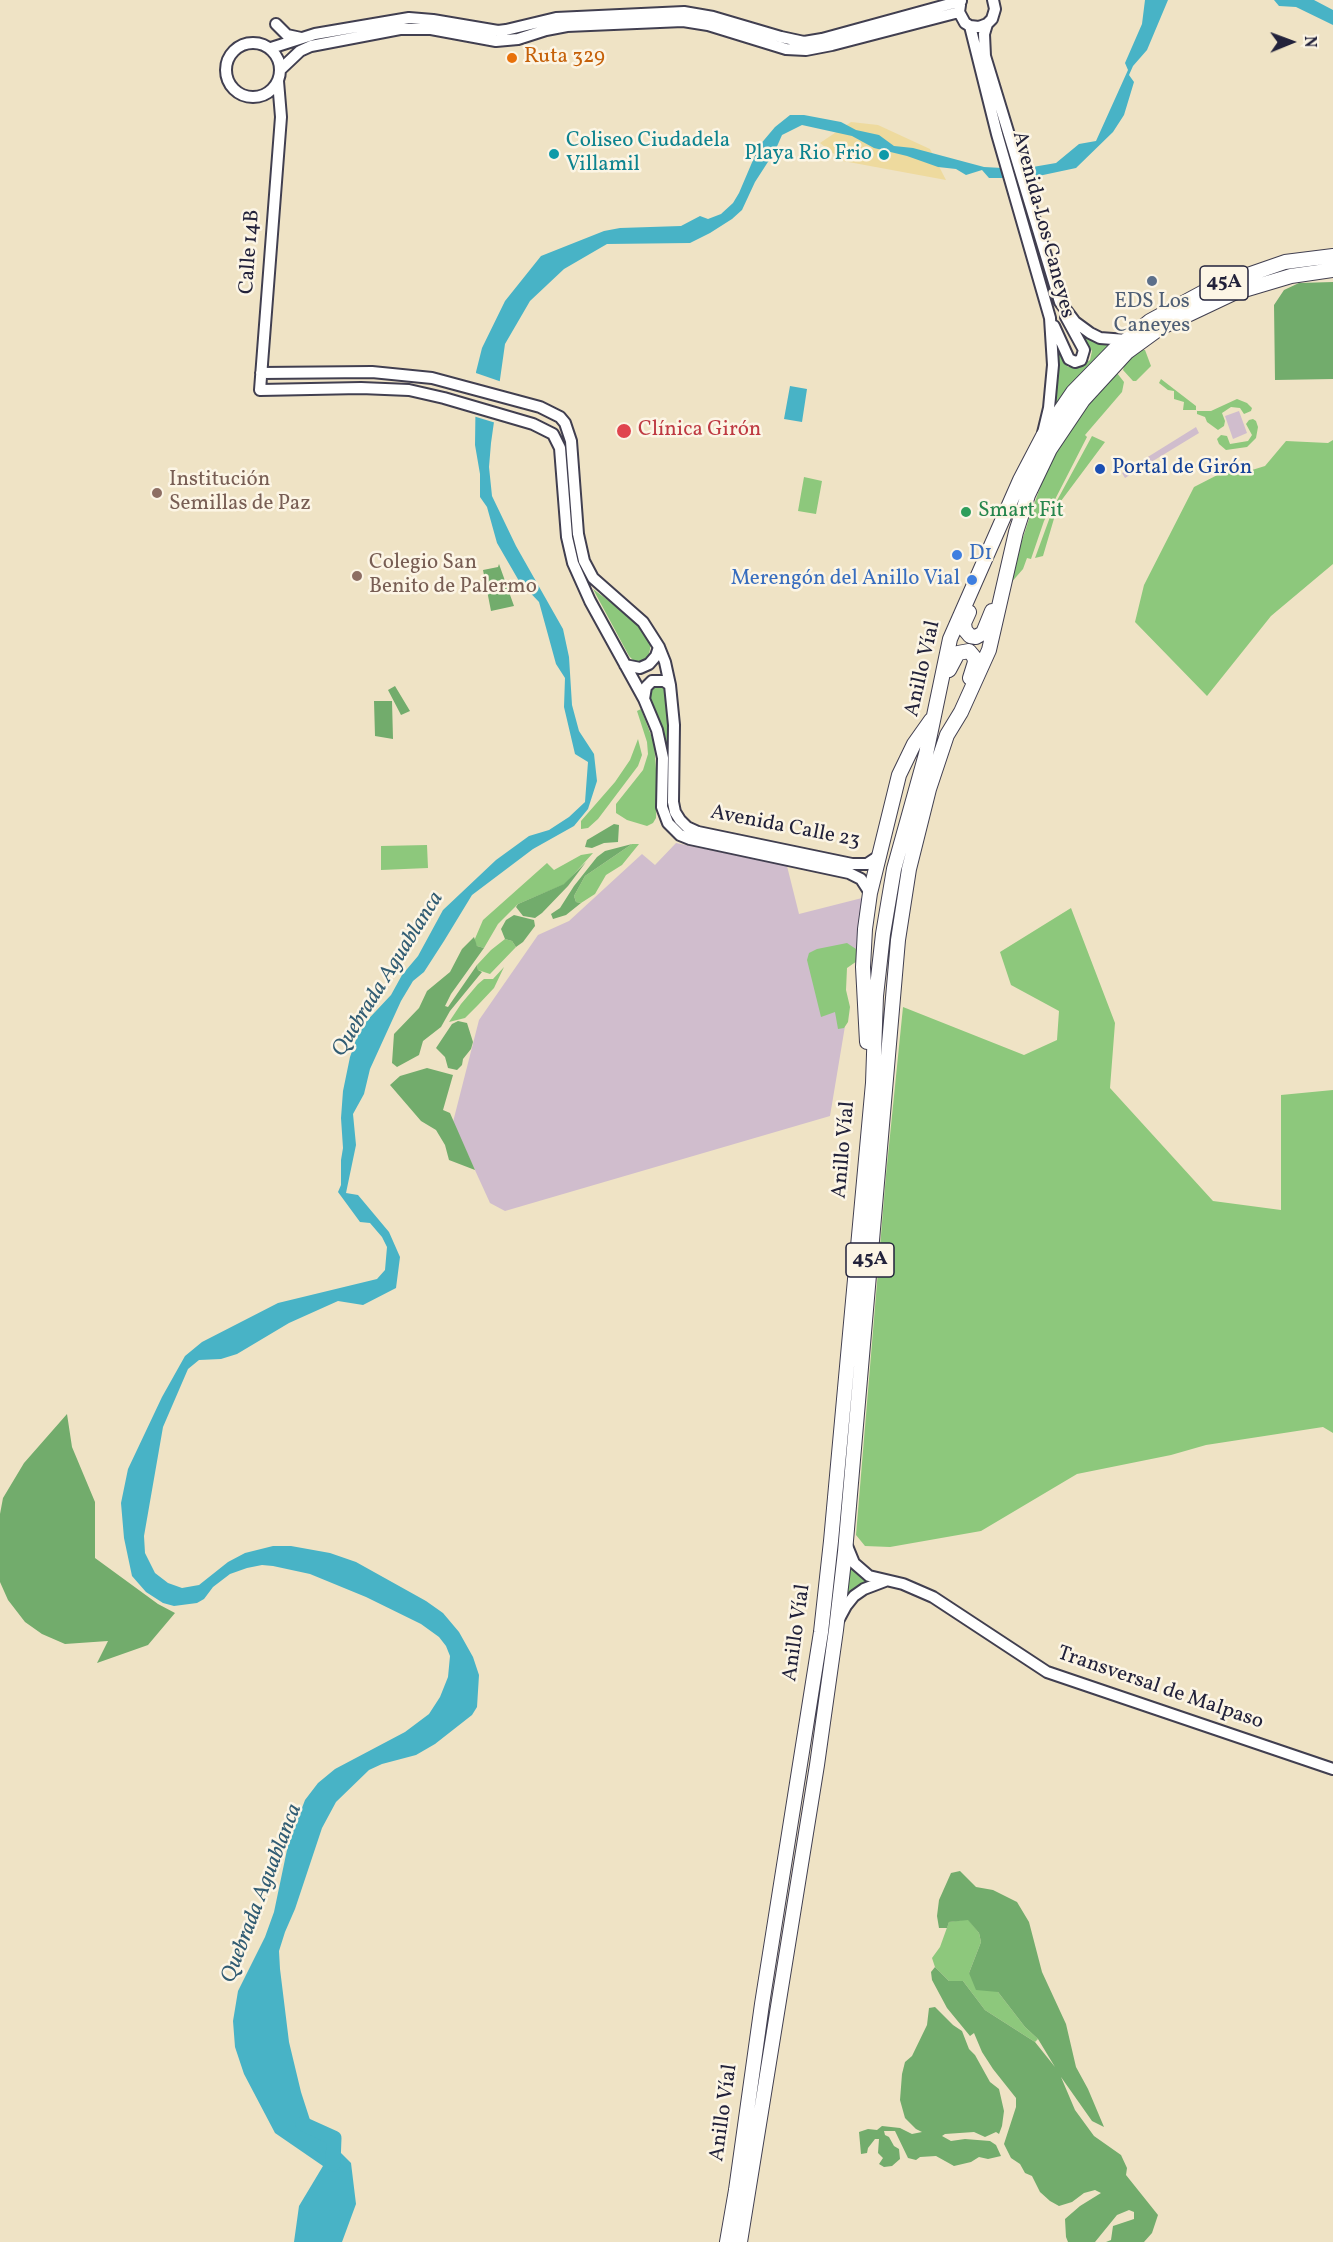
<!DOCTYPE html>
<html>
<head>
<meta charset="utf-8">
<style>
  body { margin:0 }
  #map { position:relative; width:1333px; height:2242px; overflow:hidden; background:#efe3c5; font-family:Vollkorn,serif }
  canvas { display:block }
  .north { position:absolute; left:1261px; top:12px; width:60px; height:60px; -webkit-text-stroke:4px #fcf5e5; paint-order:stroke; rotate:89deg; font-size:16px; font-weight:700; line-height:24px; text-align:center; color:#22223b }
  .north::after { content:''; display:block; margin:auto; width:21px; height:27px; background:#22223b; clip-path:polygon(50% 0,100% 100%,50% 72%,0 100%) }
</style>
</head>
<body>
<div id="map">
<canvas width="1333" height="2242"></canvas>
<div class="north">N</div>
</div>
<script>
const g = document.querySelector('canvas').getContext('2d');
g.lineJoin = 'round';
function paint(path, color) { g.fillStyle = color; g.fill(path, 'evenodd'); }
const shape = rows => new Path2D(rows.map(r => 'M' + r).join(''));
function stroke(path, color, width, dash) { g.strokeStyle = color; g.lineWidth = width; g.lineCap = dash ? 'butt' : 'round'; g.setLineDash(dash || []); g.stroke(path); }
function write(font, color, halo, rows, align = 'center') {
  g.font = font + ' Vollkorn,serif'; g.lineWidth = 5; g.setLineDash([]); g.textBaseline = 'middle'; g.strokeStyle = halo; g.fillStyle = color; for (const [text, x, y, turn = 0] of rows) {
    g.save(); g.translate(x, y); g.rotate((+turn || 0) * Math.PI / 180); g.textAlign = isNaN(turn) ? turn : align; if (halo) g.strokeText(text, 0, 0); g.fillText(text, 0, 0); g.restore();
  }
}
const industrial = shape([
  [1239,411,1247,433,1233,439,1225,416],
  [1196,427,1199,433,1125,478,1122,473],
  [676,843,787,866,799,914,866,897,861,950,843,963,846,1020,830,1116,505,1211,490,1203,453,1122,479,1020,538,935,569,921,642,854,655,865]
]);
const green = shape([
  [1077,328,1093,342,1111,344,1054,409,1058,362,1055,333,1063,360,1068,367,1079,367,1090,360,1092,351],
  [1140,350,1145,350,1151,366,1136,381,1133,381,1123,370,1125,363],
  [1117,373,1124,382,1122,392,1085,435,1087,437,1044,521,1031,559,1027,558,1023,569,1010,584,1009,580,1032,510,1050,460,1095,394],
  [1161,379,1196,406,1196,410,1183,410,1184,402,1174,399,1174,391,1168,390,1159,383],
  [1237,399,1247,403,1252,408,1251,411,1244,414,1240,408,1231,407,1222,413,1225,421,1224,426,1218,430,1207,422,1205,417,1197,414,1197,411,1211,411],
  [1253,419,1256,421,1258,427,1256,438,1247,447,1226,450,1219,444,1217,439,1221,435,1227,436,1230,444,1248,441,1252,435,1246,424,1249,420],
  [1092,436,1105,442,1058,505,1043,556,1035,558,1054,506],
  [1333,440,1333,564,1271,616,1207,696,1135,622,1144,585,1194,487,1231,468,1239,474,1265,466,1286,441,1328,443],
  [804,477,822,481,816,514,798,511],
  [593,589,629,616,648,637,651,644,648,659,636,663,629,656],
  [655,684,666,686,669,696,670,770,663,734,648,697,650,689],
  [641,709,654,743,657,782,656,818,653,823,647,826,627,820,616,813,616,804,643,770,648,754,647,742,637,711],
  [638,739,642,755,638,766,598,819,588,828,581,829,581,821,615,782,630,760],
  [632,844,639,844,622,865,606,875,595,894,581,903,576,902,574,896,585,876],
  [427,845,428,868,381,870,381,846],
  [593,853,565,884,518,904,498,924,484,948,477,946,474,941,483,920,547,863,554,870,581,855],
  [1071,908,1115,1023,1110,1088,1213,1201,1281,1210,1281,1095,1333,1090,1333,1433,1323,1427,1206,1445,1171,1455,1077,1474,981,1531,890,1547,865,1546,856,1535,886,1175,903,1007,1024,1055,1057,1040,1059,1011,1011,985,1000,952],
  [505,939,512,941,516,947,490,974,478,970,477,965,491,950],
  [847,943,859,951,860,959,847,968,846,990,850,1007,848,1022,844,1028,838,1029,835,1012,821,1017,807,960,809,953,817,949],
  [504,967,494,988,478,1005,465,1018,449,1022,461,1004,478,984,484,979,493,979],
  [849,1559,855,1572,871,1581,859,1585,849,1596,842,1610],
  [968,1919,979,1933,981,1942,969,1973,998,1992,1025,2027,1038,2039,1035,2042,985,2010,963,1981,949,1981,935,1967,932,1958,940,1947,949,1922]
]);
const forest = shape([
  [1333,282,1333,379,1275,380,1274,305,1284,290,1299,283],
  [499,564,514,606,491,611,483,570,498,567],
  [395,686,410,711,401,715,388,690],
  [374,701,392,701,393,739,375,736],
  [614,824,619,825,618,842,604,843,592,848,585,847,587,840],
  [632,844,585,876,574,896,576,902,581,903,566,915,553,919,551,914,560,908,574,886,597,857,605,851],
  [586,862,568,886,542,913,535,918,523,916,516,907,518,904,564,884],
  [514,915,534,920,535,926,523,942,516,947,512,941,505,939,501,929,506,920],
  [474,937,477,946,484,948,451,994,445,1006,448,1007,477,965,478,970,482,972,450,1011,441,1027,423,1041,419,1055,397,1067,392,1063,394,1034,419,1008,427,991,450,972,462,949],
  [458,1021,467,1023,473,1042,471,1049,463,1059,462,1065,457,1070,448,1068,445,1057,436,1048,452,1024],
  [427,1068,453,1075,443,1110,450,1113,475,1170,449,1160,445,1145,436,1130,421,1121,390,1085,400,1076],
  [67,1414,72,1447,95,1502,95,1558,158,1604,175,1613,148,1645,97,1663,108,1641,65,1644,42,1634,25,1622,8,1600,0,1582,0,1514,3,1498,24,1463],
  [960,1871,976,1887,993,1890,1017,1902,1029,1922,1042,1972,1066,2024,1076,2067,1088,2089,1104,2127,1092,2121,1061,2077,1075,2110,1094,2136,1121,2155,1127,2168,1126,2175,1158,2215,1152,2233,1144,2242,1106,2242,1111,2240,1113,2226,1134,2219,1134,2212,1129,2210,1117,2215,1095,2242,1068,2242,1066,2237,1065,2219,1080,2206,1101,2193,1095,2190,1084,2193,1072,2202,1059,2206,1050,2201,1040,2192,1032,2176,1025,2173,1020,2164,1011,2158,1004,2144,1016,2107,1016,2098,993,2069,982,2052,974,2033,970,2036,947,2008,932,1980,931,1972,935,1967,949,1981,963,1981,985,2010,1035,2042,1055,2067,1038,2039,1025,2027,998,1992,976,1990,969,1973,981,1942,979,1933,968,1920,949,1922,947,1928,939,1928,937,1916,939,1900,951,1873],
  [935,2007,953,2025,962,2031,969,2049,975,2055,990,2082,999,2089,1004,2111,1002,2126,999,2134,996,2132,985,2137,974,2132,945,2134,942,2136,951,2141,965,2139,990,2141,996,2145,1001,2156,988,2159,979,2157,971,2162,954,2166,936,2156,920,2157,916,2160,908,2158,895,2131,884,2131,885,2135,889,2137,894,2146,899,2149,900,2159,892,2166,884,2167,879,2164,883,2158,878,2153,879,2139,875,2139,868,2148,867,2153,861,2154,859,2132,868,2129,877,2130,882,2126,900,2128,912,2134,922,2132,916,2129,905,2118,900,2100,902,2074,905,2062,912,2056,927,2025,929,2008]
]);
const sand = shape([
  [851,122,878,125,930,149,946,180,843,161,820,143]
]);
const water = shape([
  [1145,0,1168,0,1147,50,1133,66,1129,75,1134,82,1124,115,1113,132,1076,168,1029,178,989,178,982,170,966,175,956,169,938,167,907,156,874,148,852,136,802,125,782,135,775,151,755,182,742,210,732,219,710,233,690,243,607,244,564,269,530,301,505,344,491,443,489,467,492,496,516,546,563,629,569,657,572,705,579,731,594,754,597,781,588,809,574,826,533,849,472,895,444,941,424,972,413,981,401,1001,370,1069,364,1094,353,1114,356,1145,346,1193,358,1195,389,1232,400,1257,396,1288,363,1305,338,1301,289,1323,237,1354,221,1359,199,1360,188,1369,163,1427,144,1536,145,1553,155,1573,168,1583,182,1588,199,1585,228,1562,245,1553,273,1546,291,1546,330,1553,356,1562,426,1601,443,1613,459,1632,473,1657,479,1675,477,1707,472,1715,435,1744,416,1755,382,1764,369,1770,336,1802,322,1828,295,1909,285,1932,279,1951,280,1969,289,2042,301,2092,311,2123,351,2163,356,2204,342,2242,294,2242,299,2206,323,2166,275,2133,244,2074,235,2047,233,2021,238,1991,265,1937,274,1912,288,1845,305,1800,318,1783,335,1769,405,1732,429,1714,440,1697,448,1677,450,1656,446,1646,439,1637,421,1624,366,1597,310,1574,273,1566,262,1565,247,1568,230,1574,213,1587,204,1599,197,1603,174,1606,163,1603,146,1592,132,1576,124,1538,121,1503,128,1469,162,1397,185,1356,202,1342,278,1303,377,1279,385,1270,387,1247,382,1237,370,1223,360,1222,338,1192,341,1185,341,1160,343,1148,341,1118,343,1091,350,1057,360,1028,391,995,402,975,418,956,443,910,496,860,529,836,549,830,569,817,585,802,588,762,575,754,564,707,565,678,556,664,539,602,519,581,497,543,487,507,480,497,480,474,475,445,476,372,482,348,505,301,541,256,604,231,620,228,681,226,700,216,708,219,721,214,733,203,739,193,759,146,775,127,790,115,804,115,841,122,856,130,879,135,894,146,913,148,984,167,1021,169,1056,163,1079,144,1096,141,1128,70,1125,63,1142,24],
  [1274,0,1314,0,1333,10,1333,25,1296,7,1279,6],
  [790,386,807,389,802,422,784,419]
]);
const pier = shape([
  [473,372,502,382,496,423,473,416]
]);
const river = shape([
  [303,2124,334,2138,333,2164]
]);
const secondary = shape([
  [960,5,959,12,965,23,970,26,979,27,987,24,992,19,995,9,993,0],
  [276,24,287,35,301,38],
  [987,24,984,34,985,56,1060,302,1075,322,1090,333,1100,338,1126,340],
  [970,26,997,134,1050,318,1053,365,1049,408,1043,433],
  '226 70a27 27 0 1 1 54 0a27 27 0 1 1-54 0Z',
  [271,48,315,34,409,18,433,20,498,31,506,30,556,18,684,12,713,17,781,37,804,42,822,39,961,1],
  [281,69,300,51,311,46,400,29,431,29,496,41,518,39,546,30,567,26,683,21,708,25,786,49,806,50,832,45,959,12],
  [278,81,281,117,260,390,361,388,409,390,444,398,533,424,553,434,560,448,567,537,573,563,590,601,644,699,657,730,663,758,662,807,668,823,680,835,690,839,849,873,861,879,870,893],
  [1054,326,1069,359,1075,362,1081,360,1084,350,1066,317],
  [261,373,372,372,432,378,540,407,560,417,565,423,571,441,578,534,584,561,593,578,643,622,659,647,665,662,670,685,674,725,673,802,675,812,680,820,687,827,698,832,852,864,867,864,879,856],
  [625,665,640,668,649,664,656,656,659,647],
  [644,699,646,687,652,681,664,681,670,685],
  [847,1546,854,1563,869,1576,903,1584,933,1597,1047,1672,1333,1769],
  [839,1619,846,1606,854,1596,864,1589,885,1581]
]);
const highway = shape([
  [969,612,964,623,965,630,970,636,976,637,983,633,992,611],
  [949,670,958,653,969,651,974,657,975,662,970,678],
  [867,1042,863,967,865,929,870,893,899,775,914,744,931,720],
  [727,2242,736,2190,762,2004,821,1632,831,1541,873,1083,876,996,883,934,894,869,926,754,950,639,1020,480,1043,436,1073,392,1114,350,1150,321,1213,287,1285,262,1333,256],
  [740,2242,817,1765,836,1630,845,1552,898,940,909,869,929,789,947,735,961,712,989,650,1016,532,1028,495,1050,449,1083,400,1127,352,1160,328,1234,293,1291,276,1333,270]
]);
const markers = [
  [512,58,6,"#e8710a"],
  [554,154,6,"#0f9aa8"],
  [884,155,6,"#0f9aa8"],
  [1152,281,6,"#5c6f8a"],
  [624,431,8,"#e0444e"],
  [1100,469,6,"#1a4fb4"],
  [157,493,6,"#8d6e63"],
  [966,512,6,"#2e9e5b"],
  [957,555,6,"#3f7fe0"],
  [357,576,6,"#8d6e63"],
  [972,580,6,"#3f7fe0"]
];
const shields = [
  [1224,283,48],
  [870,1260,48]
];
const shieldNames = [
  ["45A",1224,283],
  ["45A",870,1260]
];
const foodNames = [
  ["Ruta 329",524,58]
];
const cultureNames = [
  ["Coliseo Ciudadela",566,142],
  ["Villamil",566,166],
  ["Playa Rio Frio",872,155,"right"]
];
const streetNames = [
  ["Avenida Los Caneyes",1042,225,75],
  ["Calle 14B",251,252,-86],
  ["Anillo Víal",924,669,-77],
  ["Avenida Calle 23",785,828,11],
  ["Anillo Víal",845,1150,-85],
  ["Anillo Víal",798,1633,-82],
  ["Transversal de Malpaso",1160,1689,19],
  ["Anillo Víal",725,2113,-82]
];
const serviceNames = [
  ["EDS Los",1152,303],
  ["Caneyes",1152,327]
];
const healthNames = [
  ["Clínica Girón",638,431]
];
const transitNames = [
  ["Portal de Girón",1112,469]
];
const educationNames = [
  ["Institución",169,481],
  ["Semillas de Paz",169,505],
  ["Colegio San",369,564],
  ["Benito de Palermo",369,588]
];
const leisureNames = [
  ["Smart Fit",978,512]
];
const shopNames = [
  ["D1",969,555],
  ["Merengón del Anillo Vial",960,580,"right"]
];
const waterNames = [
  ["Quebrada Aguablanca",389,975,-58],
  ["Quebrada Aguablanca",263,1894,-69]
];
paint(industrial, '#d0bdcd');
paint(green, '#8dc87c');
paint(forest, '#72ac6c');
paint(sand, '#eeda9e');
paint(water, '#48b3c6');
paint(pier, '#efe3c5');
stroke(river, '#48b3c6', 15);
stroke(secondary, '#413f50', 14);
stroke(highway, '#413f50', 16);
stroke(secondary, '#fff', 10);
stroke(highway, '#fff', 14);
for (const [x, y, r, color] of markers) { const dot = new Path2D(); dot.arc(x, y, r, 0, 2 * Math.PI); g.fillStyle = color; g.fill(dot); stroke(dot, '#fcf5e5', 2); }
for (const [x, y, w] of shields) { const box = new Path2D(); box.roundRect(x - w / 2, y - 17, w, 34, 4.5); g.fillStyle = '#fcf5e5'; g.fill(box); stroke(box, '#22223b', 1.5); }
write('bold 20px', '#22223b', null, shieldNames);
write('21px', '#c56008', '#fcf5e5', foodNames, 'left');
write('21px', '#0d838f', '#fcf5e5', cultureNames, 'left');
write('21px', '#22223b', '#fcf5e5', streetNames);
write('21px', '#4e5e75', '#fcf5e5', serviceNames);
write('21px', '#be3a42', '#fcf5e5', healthNames, 'left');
write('21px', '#164399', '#fcf5e5', transitNames, 'left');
write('21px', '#785e54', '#fcf5e5', educationNames, 'left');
write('21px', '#27864d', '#fcf5e5', leisureNames, 'left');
write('21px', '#366cbe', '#fcf5e5', shopNames, 'left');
write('italic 22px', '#315c73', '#fcf5e5', waterNames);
</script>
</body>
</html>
